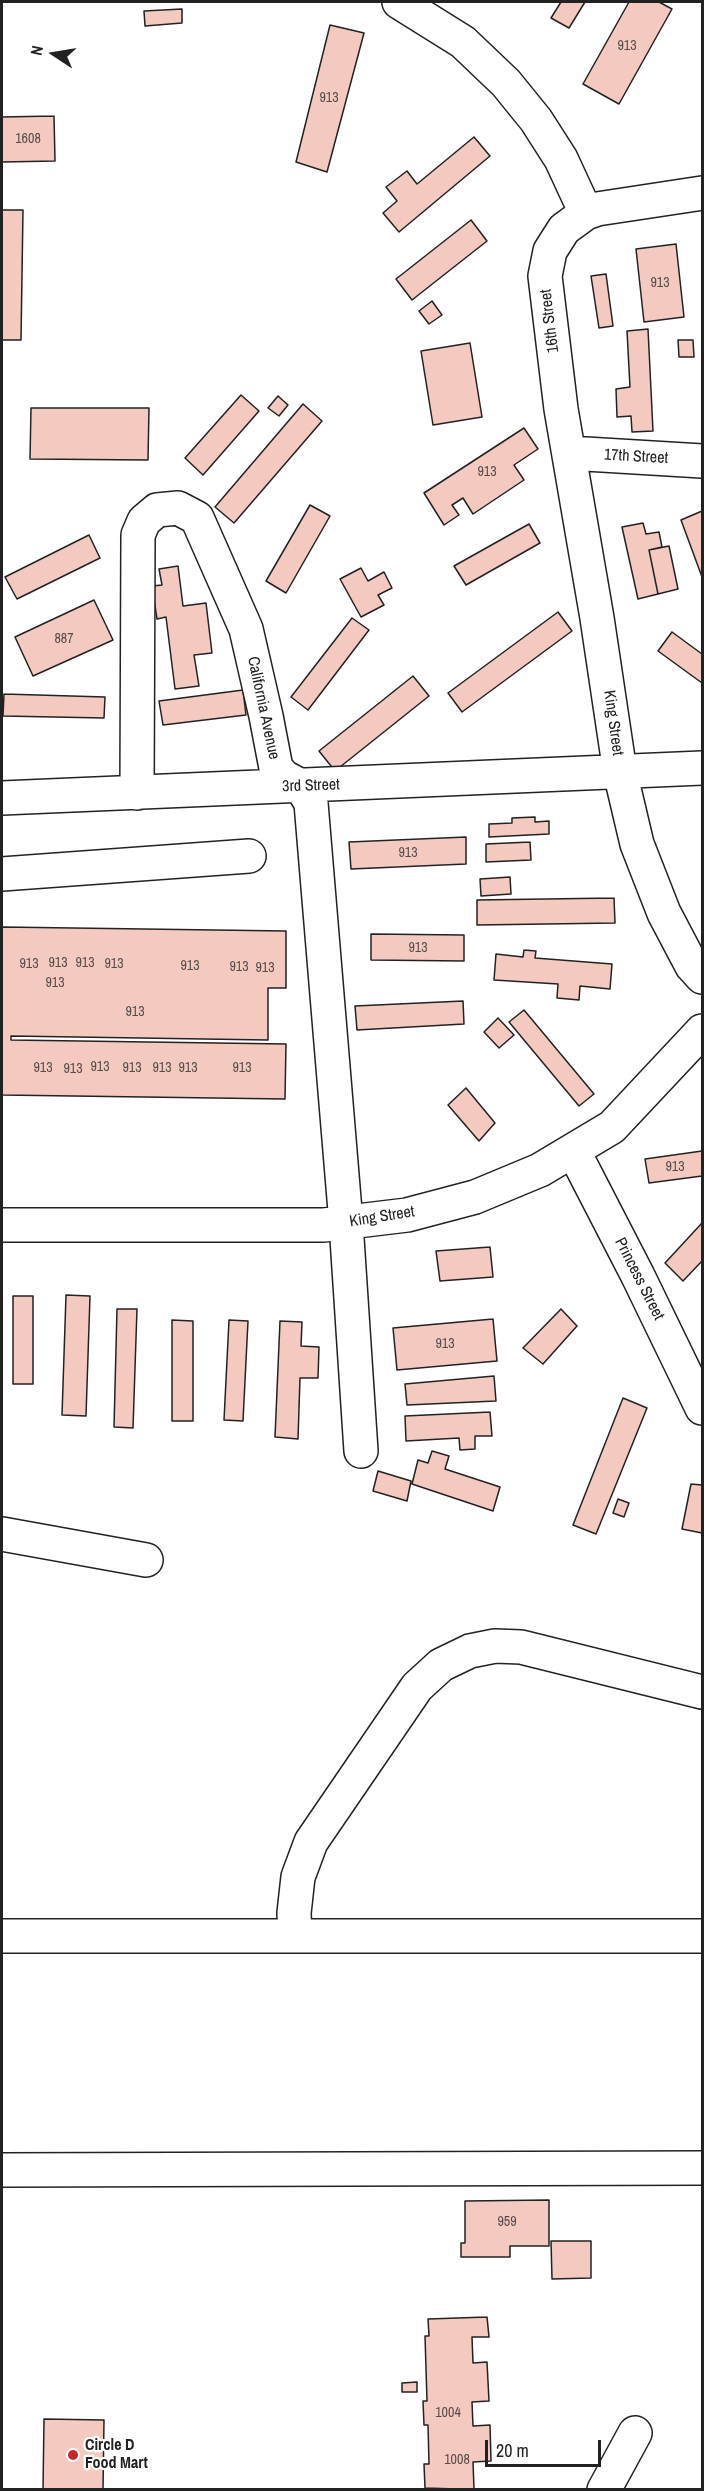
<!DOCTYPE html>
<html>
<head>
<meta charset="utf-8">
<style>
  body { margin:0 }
  #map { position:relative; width:704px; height:2491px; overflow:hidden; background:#fff; font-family:"Archivo Narrow",sans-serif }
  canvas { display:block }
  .frame { position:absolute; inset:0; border:3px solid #222; pointer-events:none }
  .north { position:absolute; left:24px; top:24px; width:60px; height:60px; -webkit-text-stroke:4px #fff; paint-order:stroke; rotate:282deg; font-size:16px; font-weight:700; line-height:24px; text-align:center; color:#222 }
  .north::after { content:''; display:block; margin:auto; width:21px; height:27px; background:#222; clip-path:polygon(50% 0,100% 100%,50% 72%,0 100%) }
  .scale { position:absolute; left:485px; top:2440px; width:116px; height:27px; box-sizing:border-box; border:3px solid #222; border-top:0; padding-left:8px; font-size:18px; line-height:21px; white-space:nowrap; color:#222; -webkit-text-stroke:4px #fff; paint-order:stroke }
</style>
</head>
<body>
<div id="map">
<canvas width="704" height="2491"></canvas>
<div class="frame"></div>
<div class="north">N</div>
<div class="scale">20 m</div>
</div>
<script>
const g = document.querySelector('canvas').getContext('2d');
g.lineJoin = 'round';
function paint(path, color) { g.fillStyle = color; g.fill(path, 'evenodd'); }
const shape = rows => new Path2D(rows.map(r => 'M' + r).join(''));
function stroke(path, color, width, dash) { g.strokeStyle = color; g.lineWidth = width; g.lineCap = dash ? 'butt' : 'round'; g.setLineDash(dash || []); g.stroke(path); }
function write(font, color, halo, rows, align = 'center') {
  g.font = font + ' "Archivo Narrow",sans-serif'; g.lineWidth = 4.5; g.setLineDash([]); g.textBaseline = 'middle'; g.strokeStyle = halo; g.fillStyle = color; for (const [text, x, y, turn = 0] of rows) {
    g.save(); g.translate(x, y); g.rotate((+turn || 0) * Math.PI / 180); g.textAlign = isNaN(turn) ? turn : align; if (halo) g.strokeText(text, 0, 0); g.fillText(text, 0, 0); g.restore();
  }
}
const building = shape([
  [561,2,585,2,569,28,551,18,561,2],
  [629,2,659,2,672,9,619,104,583,84,629,2],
  [182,9,182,23,145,26,144,11,182,9],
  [330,25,364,33,327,172,296,162,330,25],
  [54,116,55,161,2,162,2,117,54,116],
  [474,137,490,156,399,232,383,213,397,201,386,187,407,171,417,184,474,137],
  [2,210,23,210,21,340,2,340,2,210],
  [471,220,487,241,412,300,396,279,471,220],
  [676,244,684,317,644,322,636,249,676,244],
  [606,274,613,326,599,328,591,276,606,274],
  [432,301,442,315,429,324,419,311,432,301],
  [648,329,653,431,632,432,631,416,617,417,616,389,630,387,627,331,648,329],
  [678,340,693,340,694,357,679,357,678,340],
  [470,343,482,417,433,425,421,351,470,343],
  [241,395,259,411,203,475,185,458,241,395],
  [278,396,288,405,279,416,268,408,278,396],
  [303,404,322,421,234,523,215,507,303,404],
  [31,408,149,408,148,460,30,459,31,408],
  [524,428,538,449,514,465,524,480,473,514,463,498,452,505,459,515,444,525,424,493,524,428],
  [310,505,330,516,286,593,266,581,310,505],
  [702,511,702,577,681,520,702,511],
  [643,523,646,534,659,532,662,547,649,550,658,594,638,599,622,527,643,523],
  [529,524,540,543,466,585,454,566,529,524],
  [89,535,100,558,17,599,5,577,89,535],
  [669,546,678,589,658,594,649,550,669,546],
  [178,566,183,606,206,603,212,653,194,655,199,686,175,689,166,617,157,619,152,586,162,585,159,569,178,566],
  [361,568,368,581,384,572,392,588,378,595,384,605,361,617,340,579,361,568],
  [94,600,113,640,33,676,15,637,94,600],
  [558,612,572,631,462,712,448,693,558,612],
  [352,618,369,630,308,710,291,697,352,618],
  [672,632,702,654,702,683,658,651,672,632],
  [413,676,429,696,335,771,319,751,413,676],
  [243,690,246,715,163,725,159,701,243,690],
  [4,694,105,697,104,718,3,716,4,694],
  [535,817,535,822,549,821,549,834,489,837,489,824,512,823,512,818,535,817],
  [466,837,466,864,351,869,349,842,466,837],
  [530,842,531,860,486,862,486,844,530,842],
  [510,877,511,894,481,896,480,879,510,877],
  [614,898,615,923,477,925,477,900,614,898],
  [2,927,286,931,286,988,268,988,268,1040,11,1036,11,1040,286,1044,285,1099,2,1095,2,927],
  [371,934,464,935,464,961,371,960,371,934],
  [524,950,536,951,535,958,612,964,610,989,580,986,579,1000,557,998,558,984,494,980,496,954,523,957,524,950],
  [463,1001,464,1024,357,1030,355,1006,463,1001],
  [524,1010,594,1094,579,1106,509,1022,524,1010],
  [498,1018,514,1035,499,1048,484,1032,498,1018],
  [466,1088,495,1123,479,1141,448,1105,466,1088],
  [702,1151,702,1176,649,1183,645,1159,702,1151],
  [702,1223,702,1261,683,1281,665,1263,702,1223],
  [490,1247,493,1277,440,1281,436,1251,490,1247],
  [66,1295,90,1296,86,1416,62,1415,66,1295],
  [13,1296,33,1296,33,1384,13,1384,13,1296],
  [117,1309,137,1309,133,1428,114,1427,117,1309],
  [561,1309,577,1326,543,1364,523,1348,561,1309],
  [493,1319,497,1361,397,1370,393,1328,493,1319],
  [172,1320,193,1321,193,1421,172,1421,172,1320],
  [229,1320,248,1321,243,1421,224,1420,229,1320],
  [280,1321,302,1322,301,1346,319,1347,318,1378,300,1378,298,1439,275,1437,280,1321],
  [494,1376,496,1401,407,1405,405,1384,494,1376],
  [623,1398,647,1408,596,1534,573,1525,623,1398],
  [490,1412,492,1436,475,1436,475,1449,460,1450,459,1438,406,1441,405,1416,490,1412],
  [432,1451,449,1456,445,1469,500,1487,493,1511,412,1484,418,1460,428,1463,432,1451],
  [378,1471,411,1481,407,1501,373,1491,378,1471],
  [691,1484,702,1485,702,1533,682,1529,691,1484],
  [618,1499,629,1503,624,1517,613,1513,618,1499],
  [549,2200,549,2246,510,2246,510,2257,461,2257,461,2243,465,2243,465,2201,549,2200],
  [551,2241,591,2241,591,2278,552,2279,551,2241],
  [487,2317,489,2337,472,2337,473,2363,487,2362,489,2401,472,2402,473,2426,490,2425,491,2461,473,2462,474,2489,489,2490,425,2488,424,2464,429,2464,428,2425,424,2425,423,2401,427,2401,425,2336,429,2336,428,2319,487,2317],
  [417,2382,417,2392,402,2392,402,2383,417,2382],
  [44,2419,104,2420,103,2490,43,2490,44,2419]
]);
const minor = shape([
  [399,2,463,42,506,83,536,120,561,159,586,213],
  [702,193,597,209,586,213,564,229,550,251,545,276,561,409,597,618,620,772,637,844,664,913,692,966,702,977],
  [569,453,702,461],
  [137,793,138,535,144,521,157,510,178,508,197,518,246,629,266,716,276,768,284,777,301,786,311,803,346,1223,361,1451],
  [2,798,702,768],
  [2,874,249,856],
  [574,1152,638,1276,702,1408],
  [2,1225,324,1225,407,1215,475,1197,540,1170,612,1127,702,1031],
  [2,1534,146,1560],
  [2,1936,702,1936],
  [295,1936,294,1913,298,1877,311,1842,417,1687,441,1665,470,1651,495,1646,521,1647,702,1692],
  [2,2170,702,2168],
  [604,2490,635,2433]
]);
const markers = [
  [73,2455,6,"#c62828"]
];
const numberNames = [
  ["913",627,46],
  ["913",329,98],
  ["1608",28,139],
  ["913",660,283],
  ["913",487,472],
  ["887",64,639],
  ["913",408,853],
  ["913",418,948],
  ["913",58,963],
  ["913",85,963],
  ["913",29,964],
  ["913",114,964],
  ["913",190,966],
  ["913",239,967],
  ["913",265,968],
  ["913",55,983],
  ["913",135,1012],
  ["913",100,1067],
  ["913",43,1068],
  ["913",132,1068],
  ["913",162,1068],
  ["913",188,1068],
  ["913",242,1068],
  ["913",73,1069],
  ["913",675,1167],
  ["913",445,1344],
  ["959",507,2222],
  ["1004",448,2413],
  ["1008",457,2460]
];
const streetNames = [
  ["16th Street",550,321,-97],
  ["17th Street",636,457,3],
  ["California Avenue",263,708,78],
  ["King Street",613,723,82],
  ["3rd Street",311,786,-2],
  ["King Street",382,1217,-9],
  ["Princess Street",639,1279,63]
];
const poiNames = [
  ["Circle D",85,2446],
  ["Food Mart",85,2464]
];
paint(building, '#f3c9c0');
stroke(building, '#222', 1.5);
stroke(minor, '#222', 36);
stroke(minor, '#fff', 33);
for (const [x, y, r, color] of markers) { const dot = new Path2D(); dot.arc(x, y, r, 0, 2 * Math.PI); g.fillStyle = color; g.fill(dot); stroke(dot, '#fff', 2); }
write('14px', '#564c4a', null, numberNames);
write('16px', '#222', '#fff', streetNames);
write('bold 16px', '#222', '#fff', poiNames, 'left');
</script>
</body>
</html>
